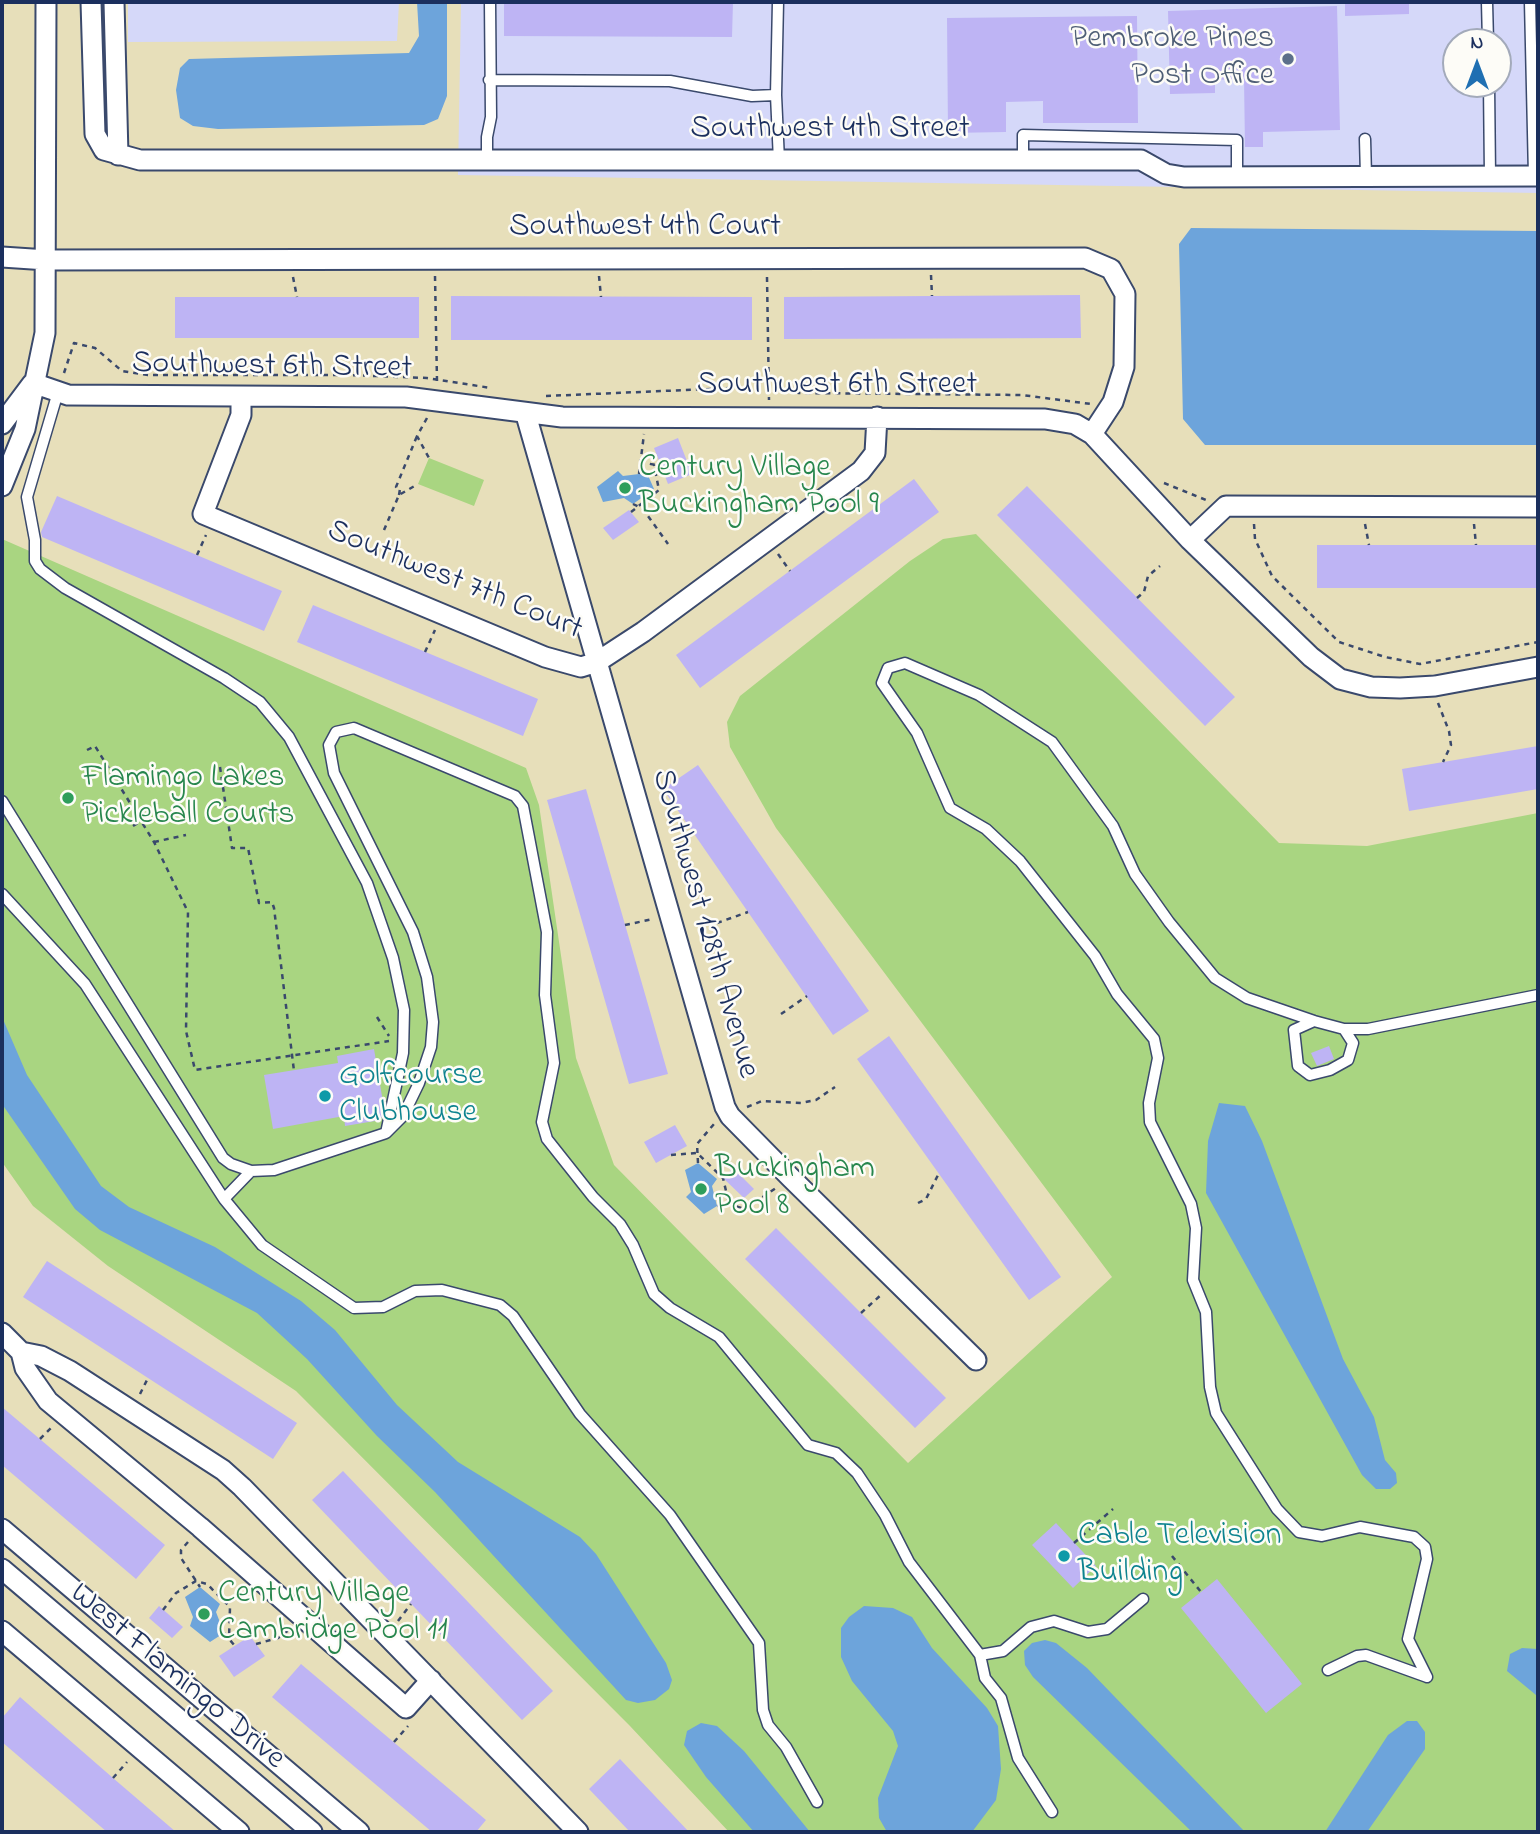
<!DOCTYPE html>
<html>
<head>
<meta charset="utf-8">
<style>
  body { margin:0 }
  #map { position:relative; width:1540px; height:1834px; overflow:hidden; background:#e7dfba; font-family:"Indie Flower",sans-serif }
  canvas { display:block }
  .frame { position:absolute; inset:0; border:4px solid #1b2f5e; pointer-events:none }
  .north { position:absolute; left:1442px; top:28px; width:70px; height:70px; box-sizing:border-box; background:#fdfcf7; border:2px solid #a3aaba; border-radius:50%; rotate:0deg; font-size:19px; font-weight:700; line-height:28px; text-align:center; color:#1b2f5e }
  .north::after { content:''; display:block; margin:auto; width:24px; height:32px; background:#1f6fb2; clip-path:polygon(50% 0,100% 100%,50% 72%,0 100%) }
</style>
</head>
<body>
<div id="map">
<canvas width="1540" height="1834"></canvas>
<div class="frame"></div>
<div class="north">N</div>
</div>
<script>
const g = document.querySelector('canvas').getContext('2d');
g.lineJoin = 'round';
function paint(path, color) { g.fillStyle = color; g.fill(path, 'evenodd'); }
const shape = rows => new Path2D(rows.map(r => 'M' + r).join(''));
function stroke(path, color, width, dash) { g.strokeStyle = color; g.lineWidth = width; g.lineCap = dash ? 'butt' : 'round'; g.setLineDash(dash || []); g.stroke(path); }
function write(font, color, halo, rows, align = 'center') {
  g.font = font + ' "Indie Flower",sans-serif'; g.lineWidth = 5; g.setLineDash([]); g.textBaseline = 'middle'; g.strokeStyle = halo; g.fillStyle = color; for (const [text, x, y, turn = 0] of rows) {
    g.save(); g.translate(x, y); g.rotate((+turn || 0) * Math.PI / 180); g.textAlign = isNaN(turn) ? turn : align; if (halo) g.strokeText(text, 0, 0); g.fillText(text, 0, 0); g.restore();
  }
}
const built = shape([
  [128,2,399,2,397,41,128,42],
  [461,2,1538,2,1538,193,458,175],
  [1456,42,1498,42,1498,84,1456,84]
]);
const green = shape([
  [429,458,484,480,474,506,418,484],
  [976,534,1279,843,1367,846,1538,813,1538,1832,729,1832,630,1726,296,1391,108,1266,33,1206,2,1162,2,539,526,768,539,805,576,1058,614,1165,908,1463,1112,1277,776,828,730,747,727,722,740,696,910,561,943,539]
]);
const water = shape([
  [417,2,447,2,447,96,438,119,424,125,218,129,193,126,180,118,176,90,180,68,189,59,409,53,419,36],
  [1191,228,1538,231,1538,445,1205,445,1183,419,1179,244],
  [618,471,623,476,647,473,654,489,633,504,624,498,603,502,597,487],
  [2,1017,27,1075,101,1186,129,1207,215,1247,301,1301,335,1330,397,1405,458,1462,580,1537,596,1554,666,1663,672,1680,669,1689,655,1700,638,1703,626,1700,435,1492,377,1436,307,1359,257,1313,100,1230,75,1209,2,1104],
  [1219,1103,1245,1106,1262,1141,1343,1359,1374,1417,1385,1460,1396,1473,1397,1483,1390,1489,1376,1489,1362,1475,1206,1193,1208,1141],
  [698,1163,717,1179,712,1186,717,1206,704,1214,686,1197,691,1192,685,1170],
  [200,1587,220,1604,216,1612,224,1633,210,1642,190,1626,193,1617,185,1597],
  [864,1606,893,1608,912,1617,932,1648,987,1708,998,1726,1001,1769,996,1800,972,1832,887,1832,879,1818,878,1798,898,1746,893,1731,852,1681,841,1657,841,1628,849,1617],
  [1045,1640,1056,1643,1087,1668,1245,1832,1192,1832,1033,1677,1025,1665,1024,1651,1032,1643],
  [1522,1648,1538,1649,1538,1708,1536,1695,1507,1671,1510,1654],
  [1407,1721,1417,1721,1425,1732,1425,1749,1367,1832,1325,1832,1388,1735],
  [701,1723,717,1726,744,1751,810,1832,754,1832,706,1777,684,1745,687,1731]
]);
const building = shape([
  [504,2,733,2,732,37,504,36],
  [1345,2,1409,2,1409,14,1345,16],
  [1337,6,1340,130,1263,132,1263,147,1245,147,1244,79,1215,80,1215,93,1170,94,1168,11],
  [1137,16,1138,123,1043,123,1043,101,1006,102,1006,132,948,133,947,18],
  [1080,295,1081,338,784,339,784,297],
  [451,296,752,297,752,340,451,340],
  [175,297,419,297,419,338,175,338],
  [678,438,692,474,668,484,654,448],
  [914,479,939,512,700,688,676,655],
  [1027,486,1235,697,1205,726,997,515],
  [57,496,282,591,264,631,42,537,41,532],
  [629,510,639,522,613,540,603,528],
  [1317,545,1538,545,1538,588,1317,588],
  [313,605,538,699,523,736,297,642],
  [1538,746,1538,789,1409,811,1402,769],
  [698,765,869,1011,833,1035,663,789],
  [586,789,668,1074,629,1084,547,800],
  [889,1036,1061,1277,1029,1300,857,1059],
  [1329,1046,1334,1059,1317,1066,1311,1053],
  [374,1049,384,1108,381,1120,345,1126,344,1116,273,1129,264,1075,338,1063,337,1056],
  [675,1125,687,1146,656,1163,644,1142],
  [733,1168,754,1189,744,1198,723,1178],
  [776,1228,946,1398,915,1428,745,1259],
  [47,1261,297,1423,273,1459,23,1297],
  [2,1407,165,1545,136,1579,2,1465],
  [343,1471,553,1691,522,1720,312,1500],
  [1056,1523,1096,1566,1073,1588,1032,1545],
  [1217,1579,1302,1684,1266,1713,1181,1608],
  [159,1606,183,1627,172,1638,149,1618],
  [250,1636,265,1656,234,1677,219,1656],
  [301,1664,486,1820,476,1832,432,1832,272,1697],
  [20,1697,113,1778,176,1832,107,1832,2,1742,2,1718],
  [620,1759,689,1832,630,1832,589,1789]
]);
const path = shape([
  [931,275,932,296],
  [435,276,437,381],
  [599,276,601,297],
  [293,277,297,297],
  [767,277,769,400],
  [64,373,74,343,95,348,122,371,148,375,349,375,427,378,491,388],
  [546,396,756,387,799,393,1022,395,1091,404],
  [427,418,417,436,429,458],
  [640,462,661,466],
  [639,474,644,434],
  [1164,483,1206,500],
  [399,495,400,489,396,487,417,436],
  [633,504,643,509,668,544],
  [631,512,659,490,654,465],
  [1254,524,1255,539,1272,576,1339,642,1385,657,1420,664,1538,642],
  [1365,524,1369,545],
  [1474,524,1476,545],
  [384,530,399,495,418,484],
  [778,554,790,571],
  [197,555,206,535],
  [1137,598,1144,592,1148,576,1160,566],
  [425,652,435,630],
  [1438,703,1449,731,1451,745,1443,762],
  [87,750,95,746,154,842,188,912,186,1031,195,1070,389,1041],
  [220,767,232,848,248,848,259,903,272,902,274,908,294,1071],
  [133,826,141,821],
  [154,842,186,835],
  [717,923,748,912],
  [625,925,653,919],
  [781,1014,807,996],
  [377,1017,389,1036],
  [747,1107,762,1101,801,1103,816,1100,835,1087],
  [671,1155,697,1153,723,1178,729,1204],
  [698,1163,697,1144,714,1124],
  [918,1203,926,1199,939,1173],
  [717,1206,729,1204,745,1209,776,1188],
  [861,1313,882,1294],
  [140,1394,148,1378],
  [40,1439,52,1427],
  [188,1542,181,1550,181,1558,200,1587],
  [1074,1543,1113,1509],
  [1172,1556,1201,1592],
  [163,1610,176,1593,196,1581,207,1584,230,1607,229,1639],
  [398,1621,411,1604],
  [224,1633,235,1646],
  [256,1644,278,1638,290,1629],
  [394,1742,408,1726],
  [113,1778,127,1762]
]);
const lane = shape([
  [778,2,776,95,779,161],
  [1487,2,1488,42],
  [1530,2,1534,176],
  [489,80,670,81,752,96,776,95],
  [1489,84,1490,176],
  [1365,139,1366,176],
  [487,159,487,137,491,117,490,2],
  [1023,162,1023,135,1237,140,1237,177],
  [2,801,223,1158,231,1164,251,1171,274,1170,386,1133,403,1053,404,1010,393,958,367,883,289,737,260,702,224,678,65,588,40,569,35,561,35,540,27,497,58,392],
  [2,894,85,984,224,1199,251,1171],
  [1314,1021,1294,1030,1298,1066,1310,1075,1330,1070,1348,1060,1353,1043,1344,1029],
  [386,1133,403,1116,419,1083,431,1047,433,1022,427,977,413,932,334,773,329,745,336,732,354,728,515,796,523,806,547,932,545,995,554,1063,542,1122,547,1139,593,1197,620,1224,633,1245,654,1294,670,1308,719,1337,808,1445,836,1453,857,1473,885,1515,909,1562,980,1655,985,1678,1001,1698,1018,1758,1052,1812],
  [224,1199,262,1245,354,1308,383,1307,415,1291,442,1290,500,1305,513,1316,580,1414,670,1515,759,1643,763,1710,768,1725,786,1747,817,1802],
  [980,1655,1003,1651,1031,1627,1054,1621,1088,1632,1107,1629,1143,1599],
  [1328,1670,1357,1656,1366,1655,1427,1677],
  [1427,1677,1408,1639,1427,1559,1425,1547,1414,1537,1360,1527,1322,1536,1299,1532,1277,1509,1216,1413,1210,1387,1206,1312,1193,1280,1196,1228,1191,1204,1150,1122,1149,1103,1158,1058,1154,1039,1117,994,1095,956,1020,861,986,829,950,808,917,733,882,683,888,668,905,663,979,695,1052,742,1113,826,1135,874,1169,922,1215,978,1247,998,1314,1021,1344,1029,1368,1029,1538,995]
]);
const street = shape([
  [91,2,95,134,104,150,140,160,1141,160,1166,174,1184,177,1538,176],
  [114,2,118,155],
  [2,257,47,260,1085,258,1111,269,1125,294,1124,367,1113,402,1092,434],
  [33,383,68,395,406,397,562,417,1045,419,1075,424,1092,434,1190,540,1311,657,1340,679,1371,687,1400,688,1435,686,1538,667],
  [241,397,241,415,203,514,545,657,581,667,597,662,643,632,861,471,875,453,877,417],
  [526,415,725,1107,730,1116,790,1177,976,1360],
  [2,424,32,384],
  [2,486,25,429,45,333,46,2],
  [1190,540,1226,506,1538,507],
  [2,1333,21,1352,41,1356,70,1371,223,1470,242,1487,578,1832],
  [21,1352,25,1368,48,1401,200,1527,406,1708,431,1680],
  [2,1529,359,1832],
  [2,1569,312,1832],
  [2,1631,239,1832]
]);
const markers = [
  [1288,59,7,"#5c6f8a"],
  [625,488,7,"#2e9e5b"],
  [68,798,7,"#2e9e5b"],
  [325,1096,7,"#0f9aa8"],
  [701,1189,7,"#2e9e5b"],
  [1064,1556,7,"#0f9aa8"],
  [204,1614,7,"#2e9e5b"]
];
const serviceNames = [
  ["Pembroke Pines",1274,41],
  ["Post Office",1274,78]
];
const streetNames = [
  ["Southwest 4th Street",830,131],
  ["Southwest 4th Court",645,229],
  ["Southwest 6th Street",272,368,1],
  ["Southwest 6th Street",837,387],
  ["Southwest 7th Court",454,582,22],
  ["Southwest 128th Avenue",703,924,74],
  ["West Flamingo Drive",176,1678,40]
];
const leisureNames = [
  ["Century Village",639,470],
  ["Buckingham Pool 9",639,507],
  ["Flamingo Lakes",82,780],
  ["Pickleball Courts",82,817],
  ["Buckingham",715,1171],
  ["Pool 8",715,1208],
  ["Century Village",218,1596],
  ["Cambridge Pool 11",218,1633]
];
const cultureNames = [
  ["Golfcourse",339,1078],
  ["Clubhouse",339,1115],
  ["Cable Television",1078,1538],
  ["Building",1078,1575]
];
paint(built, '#d5d8f9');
paint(green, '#a9d581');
paint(water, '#6da4db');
paint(building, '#beb4f4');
stroke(lane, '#3a496c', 13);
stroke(street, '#3a496c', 23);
stroke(path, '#3a496c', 2.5, [5, 5]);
stroke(lane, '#fff', 10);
stroke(street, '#fff', 19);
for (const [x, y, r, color] of markers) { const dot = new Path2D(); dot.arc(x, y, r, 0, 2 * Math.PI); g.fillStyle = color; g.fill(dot); stroke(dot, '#fdfcf7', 2.5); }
write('32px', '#4e5e75', '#fdfcf7', serviceNames, 'right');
write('32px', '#1b2f5e', '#fdfcf7', streetNames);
write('32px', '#27864d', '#fdfcf7', leisureNames, 'left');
write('32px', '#0d838f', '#fdfcf7', cultureNames, 'left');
</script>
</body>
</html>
